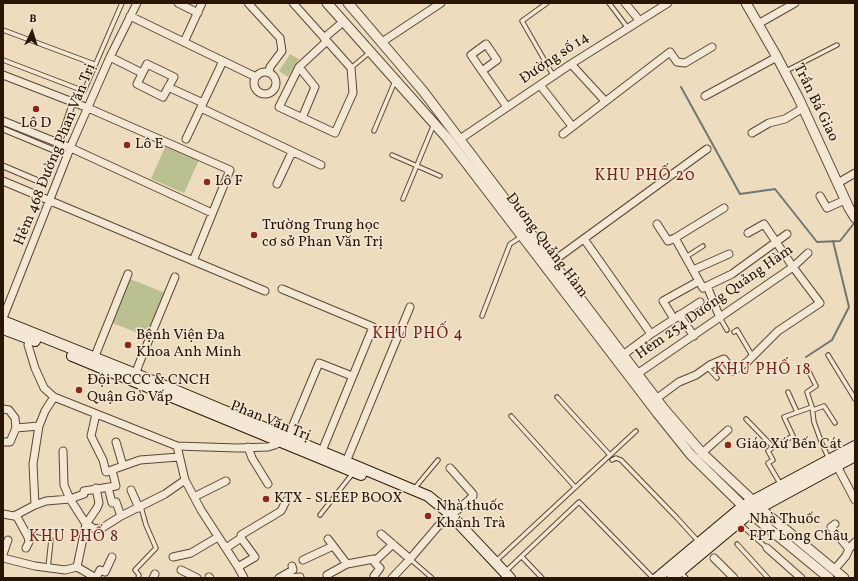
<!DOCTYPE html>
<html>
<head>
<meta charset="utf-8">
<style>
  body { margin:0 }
  #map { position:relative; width:858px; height:581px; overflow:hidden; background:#eedcbe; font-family:Vollkorn,serif }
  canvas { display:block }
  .frame { position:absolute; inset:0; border:4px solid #2a1503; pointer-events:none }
  .north { position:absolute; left:12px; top:12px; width:40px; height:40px; -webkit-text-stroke:3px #f4e8d5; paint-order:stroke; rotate:4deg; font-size:11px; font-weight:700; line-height:16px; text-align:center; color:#2a1503 }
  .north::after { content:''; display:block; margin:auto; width:14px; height:18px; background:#2a1503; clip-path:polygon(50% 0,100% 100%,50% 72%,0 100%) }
</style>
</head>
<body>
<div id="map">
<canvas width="858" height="581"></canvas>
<div class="frame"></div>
<div class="north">B</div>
</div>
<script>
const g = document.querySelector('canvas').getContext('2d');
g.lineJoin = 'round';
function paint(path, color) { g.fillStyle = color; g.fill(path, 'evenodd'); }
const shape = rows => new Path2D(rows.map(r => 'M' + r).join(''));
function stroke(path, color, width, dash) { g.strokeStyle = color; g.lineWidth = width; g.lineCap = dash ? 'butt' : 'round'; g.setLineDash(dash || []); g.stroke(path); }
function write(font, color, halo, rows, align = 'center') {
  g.font = font + ' Vollkorn,serif'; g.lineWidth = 3; g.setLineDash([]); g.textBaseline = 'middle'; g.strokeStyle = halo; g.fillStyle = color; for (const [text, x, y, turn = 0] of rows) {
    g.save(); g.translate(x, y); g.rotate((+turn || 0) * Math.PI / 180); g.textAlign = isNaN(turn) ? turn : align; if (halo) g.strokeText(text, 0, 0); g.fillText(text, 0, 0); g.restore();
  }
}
const green = shape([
  [290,54,299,59,288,77,279,71],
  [166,145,199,160,184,193,151,179],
  [125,277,168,294,149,337,107,321]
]);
const stream = shape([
  [681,87,740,194,775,189,817,242,840,241,855,222],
  [806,357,832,340,849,307,833,241]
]);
const service = shape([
  [547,3,522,21,553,75],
  [609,3,627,27],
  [3,30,94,64],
  [3,60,84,91,122,3],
  [351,68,370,52],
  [786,71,837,45],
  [374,131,395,81],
  [392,155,440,176],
  [403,199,434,124],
  [686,257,703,246],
  [482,316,510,244,521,237],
  [720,318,727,330],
  [734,332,737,330,753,357],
  [828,355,855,399],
  [806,366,816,386,807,392,812,407,814,422,822,444,829,459],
  [707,367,717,378],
  [788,392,797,412],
  [557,397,610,455],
  [813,410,824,406,835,423],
  [511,416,575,487],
  [746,419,773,447],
  [612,460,616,458,621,460,677,518,698,541],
  [781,485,768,463,773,460,768,451,778,444,793,436,784,417,812,407],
  [414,489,438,460],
  [320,515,353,473],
  [739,523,767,548],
  [28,535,51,540,48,568],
  [737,544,768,578],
  [522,557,542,578],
  [410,559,432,578],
  [496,561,636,431],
  [505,572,579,502,653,578],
  [681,572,686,578],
  [138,578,139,575,135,570,156,548,146,525,141,507]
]);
const pedestrian = shape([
  [3,129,56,151],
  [3,166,43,183,59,143,73,102]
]);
const minor = shape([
  [178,3,198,13],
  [248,3,280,38,282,51,270,67,269,72],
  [293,3,327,41,351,68,353,93,335,133,279,107,299,67,327,41],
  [625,3,639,20],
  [130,16,256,77],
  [758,24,795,3],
  [324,38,343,22],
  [184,42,202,3],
  [382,42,441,3],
  [110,57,142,73],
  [147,64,174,77,163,97,137,84,147,64],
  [571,64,605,101],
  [299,67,315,87,302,118],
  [482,71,497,60,486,44,471,55,482,71,507,107],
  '254 83a11 11 0 1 1 22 0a11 11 0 1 1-22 0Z',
  [3,75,88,108,230,170,193,261],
  [540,85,572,126],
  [168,87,203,103],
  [705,96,777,57],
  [201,108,321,165],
  [3,121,71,148,212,213],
  [752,133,769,123,785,119,803,108],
  [563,134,670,52,677,62,685,63,712,47],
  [186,139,223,61],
  [460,139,571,64,668,3],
  [3,181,265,291],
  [838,183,855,173],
  [277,184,292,152],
  [820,196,827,208,845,200],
  [657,224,668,241,675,238,724,208],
  [675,238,699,281],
  [584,239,651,334],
  [552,262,707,149],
  [693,270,729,254],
  [707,286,720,318],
  [282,289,373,327,322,451],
  [679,315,694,336],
  [3,318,73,141,110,57,137,3],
  [674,319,700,302],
  [30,336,28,345,35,368,44,388,54,397,177,446,237,448,268,447,275,445,288,437,319,363,352,376],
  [623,355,651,334,674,319,663,301,699,281,703,288,732,274,787,234],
  [93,361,128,274],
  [637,374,793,267,808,253],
  [134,377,141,359,175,277],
  [656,399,679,382,696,375,710,365,724,359,733,371,747,362,778,331,820,303,793,267,764,224,748,233],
  [3,409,9,410,15,418,16,428,39,426],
  [96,414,91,436,103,460,106,472,140,460,179,457],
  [4,442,10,442,16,428],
  [116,442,123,466],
  [177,446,185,480,201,510,238,567,244,578],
  [248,447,252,458,268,484],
  [63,451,64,485,70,499,86,524,95,529,102,528,121,516,165,494,185,480],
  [702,453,728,430],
  [346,462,410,307],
  [837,466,855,500],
  [450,468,473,494,473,496,451,516],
  [108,487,112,503,116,502,121,516],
  [96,488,99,503,97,508,86,524,77,567,96,578,100,570,105,572,112,557],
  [131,490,139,508],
  [194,497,226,481],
  [35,505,33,464,39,426,45,411,54,397],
  [3,514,14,516,35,505,46,501,70,499,84,494,84,491,116,486,112,470],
  [16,515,28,537,29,542,26,548],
  [835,524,831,527,849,549],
  [381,534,410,559],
  [328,539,347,564,374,559,375,563,380,568,374,576,375,578],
  [226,548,241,538,241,535,281,511,286,501],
  [767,548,801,578],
  [3,554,8,540],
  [173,557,191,553,218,537],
  [3,558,35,566,65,570,77,567],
  [714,558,734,578],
  [303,560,333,546],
  [375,561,393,544],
  [238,567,255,557,241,538],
  [181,570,197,578],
  [834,570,846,556,849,549,855,542],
  [327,575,347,564],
  [209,577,210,578],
  [153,578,155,574],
  [279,578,293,570,292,566],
  [290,578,300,577],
  [392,578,410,559,445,518]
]);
const tertiary = shape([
  [327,3,447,138,658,414,691,455,750,513,829,578],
  [348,3,423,91,664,409,702,453,768,515,844,578],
  [746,3,777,57,798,97,849,208,855,218]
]);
const secondary = shape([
  [3,321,158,383,428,496,449,513,510,578],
  [3,329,35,341],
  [72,356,361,475],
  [657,578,743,506,855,446],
  [672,578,750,513,855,456]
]);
const markers = [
  [36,109,4,"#8f2418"],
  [127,145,4,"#8f2418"],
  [207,182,4,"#8f2418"],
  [254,235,4,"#8f2418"],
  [128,345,4,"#8f2418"],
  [79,390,4,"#8f2418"],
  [728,445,4,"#8f2418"],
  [266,499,4,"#8f2418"],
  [428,516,4,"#8f2418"],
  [741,529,4,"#8f2418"]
];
const streetNames = [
  ["Đường số 14",555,59,-34],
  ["Trần Bá Giao",815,103,64],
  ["Hẻm 468 Đường Phan Văn Trị",56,155,-68],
  ["Dương Quảng Hàm",546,246,53],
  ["Hẻm 254 Dương Quảng Hàm",715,303,-35],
  ["Phan Văn Trị",270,422,22]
];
const poiNames = [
  ["Lô D",36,124,"center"],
  ["Lô E",135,145],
  ["Lô F",215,182],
  ["Trường Trung học",262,226],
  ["cơ sở Phan Văn Trị",262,243],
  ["Bệnh Viện Đa",136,336],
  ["Khoa Anh Minh",136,353],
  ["Đội PCCC & CNCH",87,381],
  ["Quận Gò Vấp",87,398],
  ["Giáo Xứ Bến Cát",736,445],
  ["KTX - SLEEP BOOX",274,499],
  ["Nhà thuốc",436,507],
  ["Khánh Trà",436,524],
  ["Nhà Thuốc",749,520],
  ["FPT Long Châu",749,537]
];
const neighbourhoodNames = [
  ["KHU PHỐ 20",645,177],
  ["KHU PHỐ 4",418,335],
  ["KHU PHỐ 18",763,371],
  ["KHU PHỐ 8",74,538]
];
paint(green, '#bac090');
stroke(stream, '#707773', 2);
stroke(service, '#5b4732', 5.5);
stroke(pedestrian, '#5b4732', 7);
stroke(minor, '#5b4732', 9);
stroke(tertiary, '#5b4732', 11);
stroke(secondary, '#2a1503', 12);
stroke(service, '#f4e8d5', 3.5);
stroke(pedestrian, '#f4e8d5', 5);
stroke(minor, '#f4e8d5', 7);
stroke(tertiary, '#f4e8d5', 9);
stroke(secondary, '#f4e8d5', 10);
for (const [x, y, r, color] of markers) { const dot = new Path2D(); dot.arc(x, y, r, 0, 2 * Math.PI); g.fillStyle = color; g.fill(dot); stroke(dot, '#f4e8d5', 1.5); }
write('15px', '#2a1503', '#f4e8d5', streetNames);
write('15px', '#2a1503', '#f4e8d5', poiNames, 'left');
g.letterSpacing = '1px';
write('16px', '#7a1f14', '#f4e8d5', neighbourhoodNames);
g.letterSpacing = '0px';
</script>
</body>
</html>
